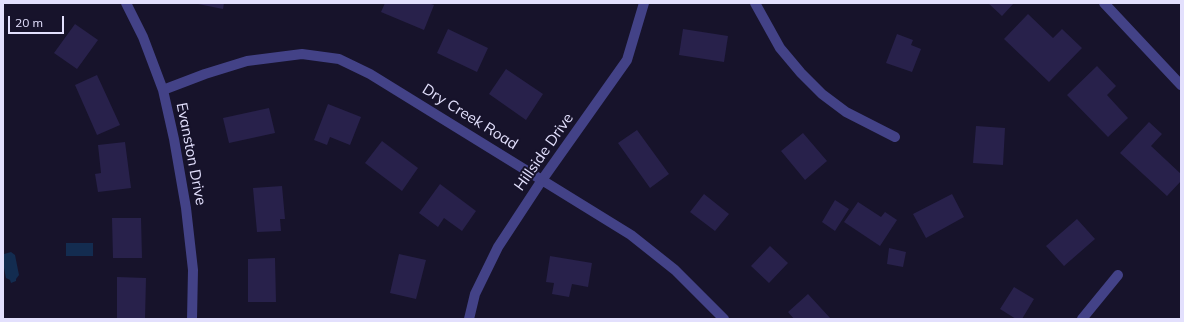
<!DOCTYPE html>
<html>
<head>
<meta charset="utf-8">
<style>
  body { margin:0 }
  #map { position:relative; width:1184px; height:322px; overflow:hidden; background:#17132b; font-family:Mulish,sans-serif }
  canvas { display:block }
  .frame { position:absolute; inset:0; border:4px solid #e3e0fd; pointer-events:none }
  .scale { position:absolute; left:8px; top:16px; width:56px; height:18px; box-sizing:border-box; border:2px solid #e3e0fd; border-top:0; padding-left:5px; font-size:12px; line-height:14px; white-space:nowrap; color:#e3e0fd; -webkit-text-stroke:3px #17132b; paint-order:stroke }
</style>
</head>
<body>
<div id="map">
<canvas width="1184" height="322"></canvas>
<div class="frame"></div>
<div class="scale">20 m</div>
</div>
<script>
const g = document.querySelector('canvas').getContext('2d');
g.lineJoin = 'round';
function paint(path, color) { g.fillStyle = color; g.fill(path, 'evenodd'); }
const shape = rows => new Path2D(rows.map(r => 'M' + r).join(''));
function stroke(path, color, width, dash) { g.strokeStyle = color; g.lineWidth = width; g.lineCap = dash ? 'butt' : 'round'; g.setLineDash(dash || []); g.stroke(path); }
function write(font, color, halo, rows, align = 'center') {
  g.font = font + ' Mulish,sans-serif'; g.lineWidth = 4; g.setLineDash([]); g.textBaseline = 'middle'; g.strokeStyle = halo; g.fillStyle = color; for (const [text, x, y, turn = 0] of rows) {
    g.save(); g.translate(x, y); g.rotate((+turn || 0) * Math.PI / 180); g.textAlign = isNaN(turn) ? turn : align; if (halo) g.strokeText(text, 0, 0); g.fillText(text, 0, 0); g.restore();
  }
}
const water = shape([
  [66,243,93,243,93,256,66,256],
  [11,252,15,255,19,275,16,279,16,281,11,283,10,280,6,278,3,263,3,256,4,254]
]);
const building = shape([
  [193,3,224,3,223,9],
  [385,3,428,3,434,5,424,30,381,12],
  [988,3,1014,3,1002,16],
  [1028,14,1053,38,1062,29,1082,48,1049,82,1004,39],
  [75,24,98,40,77,69,54,53],
  [448,29,488,48,477,72,437,53],
  [683,29,728,36,724,62,679,55],
  [897,34,913,40,911,45,921,49,912,72,886,63],
  [1097,66,1116,86,1107,95,1128,118,1108,137,1067,95],
  [506,69,543,94,526,120,489,94],
  [97,75,120,125,97,135,75,85],
  [328,104,361,117,350,145,330,137,327,145,314,140],
  [269,108,275,133,229,143,223,118],
  [1149,122,1162,134,1151,146,1181,174,1181,181,1167,196,1120,153],
  [976,126,1005,128,1003,165,973,163],
  [637,130,669,174,650,188,618,143],
  [803,133,827,161,805,180,781,151],
  [382,141,418,168,402,191,365,163],
  [125,142,131,188,98,192,95,174,101,173,98,145],
  [440,184,476,211,462,231,444,218,438,227,419,213],
  [282,186,285,219,280,219,281,231,257,232,253,188],
  [704,194,729,214,715,231,690,212],
  [952,194,964,217,926,238,913,214],
  [835,200,849,209,835,231,822,222],
  [858,202,881,217,885,212,897,220,880,246,844,222],
  [112,218,141,218,142,258,113,258],
  [1077,219,1095,239,1064,266,1046,246],
  [770,246,788,263,769,283,751,266],
  [889,248,906,252,903,267,887,264],
  [399,254,426,260,416,299,390,293],
  [550,256,592,263,588,287,572,284,569,297,552,294,554,283,546,282],
  [275,258,276,302,248,302,248,259],
  [117,277,146,278,145,319,117,319],
  [1014,287,1034,299,1022,319,1016,319,1000,309],
  [808,294,831,319,794,319,788,312]
]);
const street = shape([
  [126,3,143,37,163,90,174,139,186,208,193,270,192,319],
  [755,3,780,48,801,73,822,94,846,112,895,137],
  [1104,3,1181,85],
  [163,90,205,74,247,61,302,54,339,59,370,74,631,235,675,270,724,319],
  [469,319,475,294,498,247,542,180,627,60,644,3],
  [1082,319,1118,275]
]);
const streetNames = [
  ["Dry Creek Road",470,117,32],
  ["Hillside Drive",544,152,-55],
  ["Evanston Drive",191,154,79]
];
paint(water, '#132c50');
paint(building, '#28214b');
stroke(street, '#434287', 10);
write('15px', '#e3e0fd', '#17132b', streetNames);
</script>
</body>
</html>
